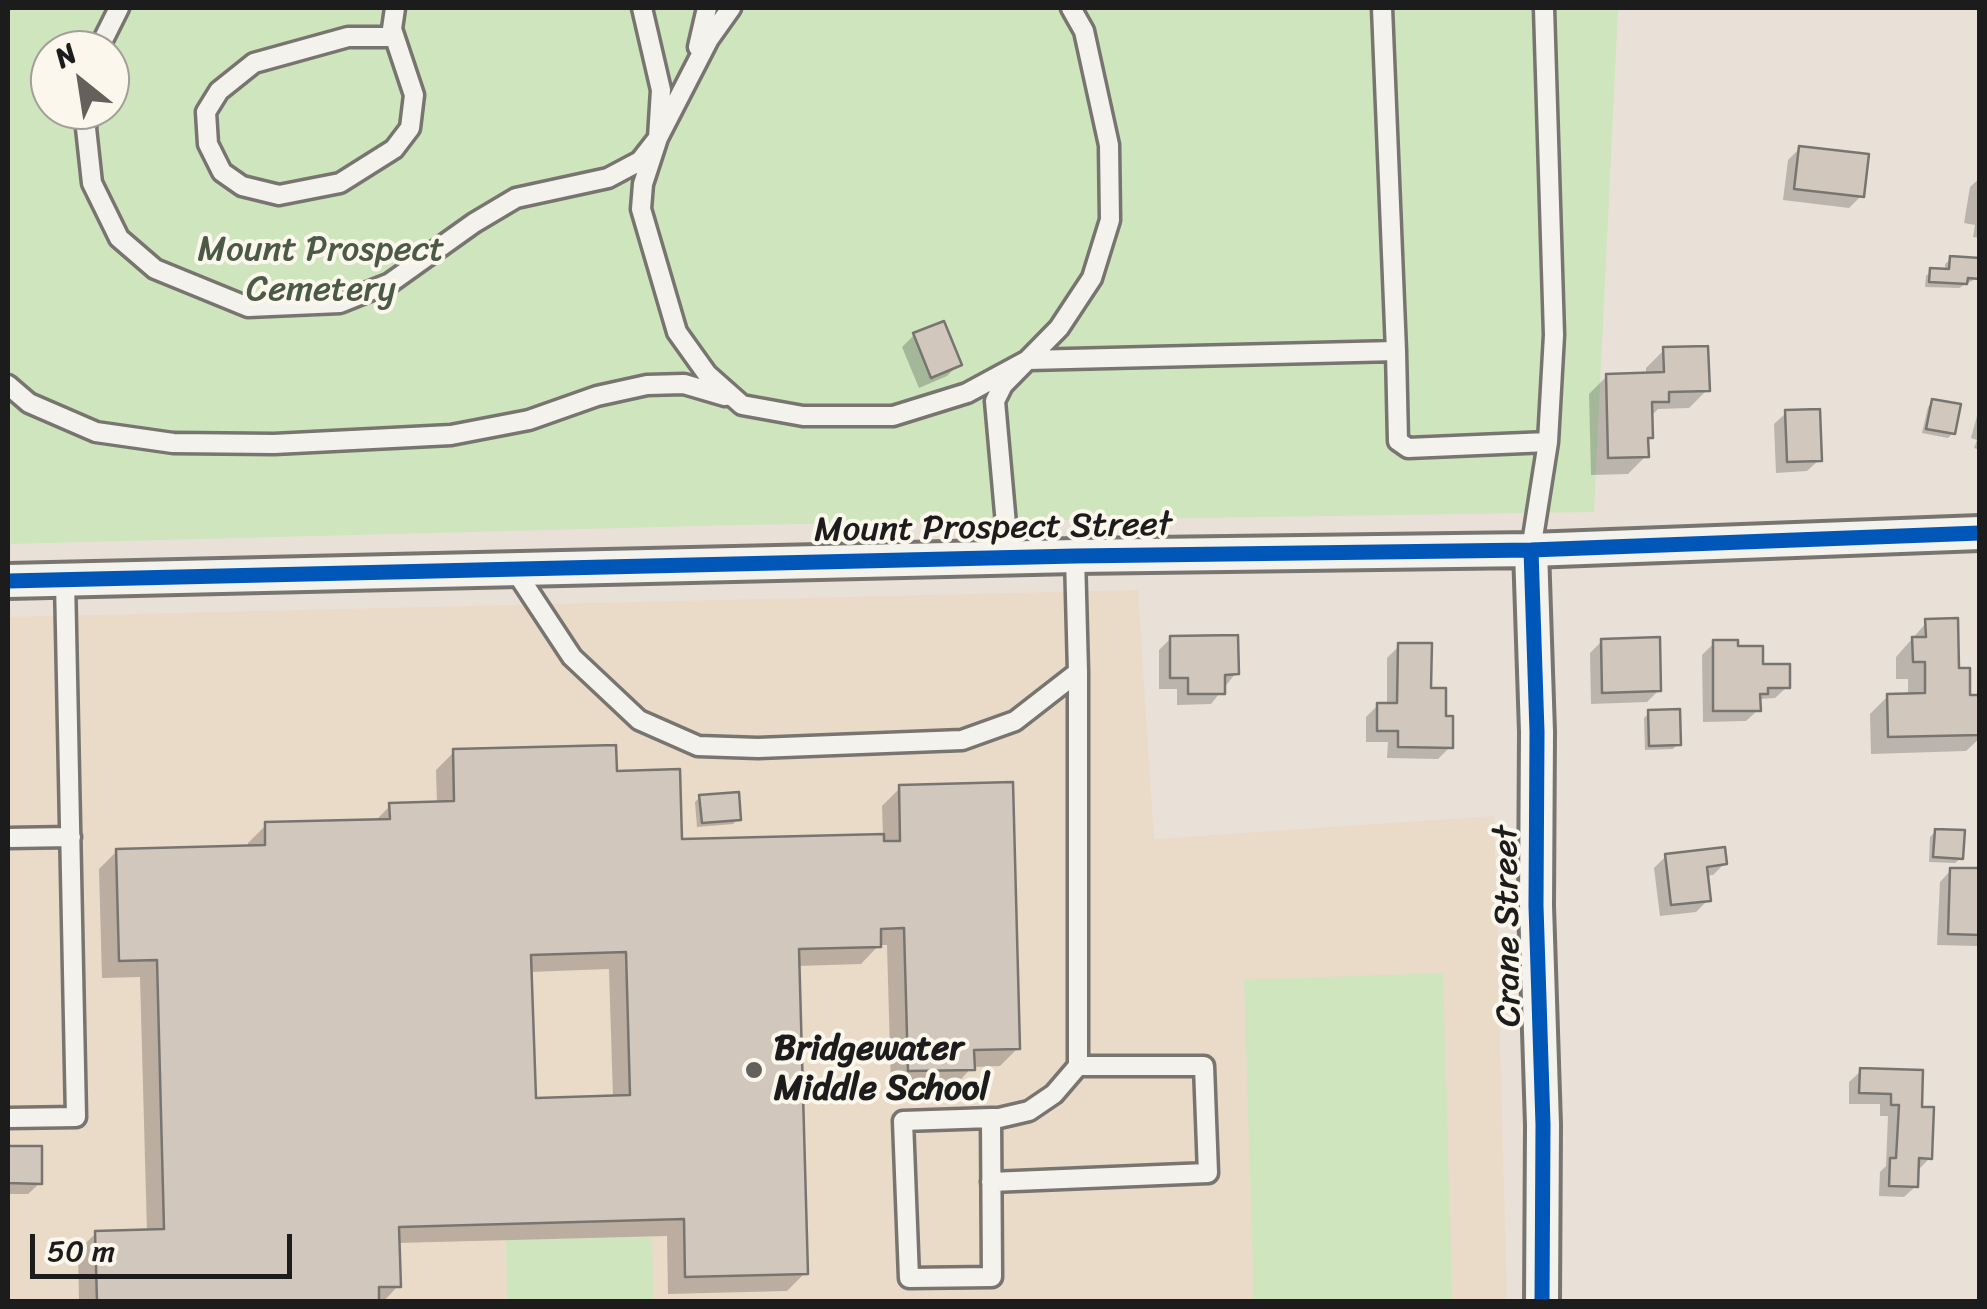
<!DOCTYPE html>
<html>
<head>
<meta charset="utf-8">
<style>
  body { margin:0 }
  #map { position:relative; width:1987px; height:1309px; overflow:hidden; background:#e9e1d7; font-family:Sriracha,sans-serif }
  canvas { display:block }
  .frame { position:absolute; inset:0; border:10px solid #1c1c1c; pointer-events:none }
  .north { position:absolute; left:30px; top:30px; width:100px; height:100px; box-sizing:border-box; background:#fbf7ec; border:2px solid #a29f99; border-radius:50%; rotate:330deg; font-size:28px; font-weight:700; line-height:40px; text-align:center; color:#1c1c1c }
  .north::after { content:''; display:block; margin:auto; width:35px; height:45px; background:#64615d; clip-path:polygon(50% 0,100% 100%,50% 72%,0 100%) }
  .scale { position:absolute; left:30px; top:1234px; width:262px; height:45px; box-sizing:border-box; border:5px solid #1c1c1c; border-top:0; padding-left:12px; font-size:30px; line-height:35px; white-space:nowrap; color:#1c1c1c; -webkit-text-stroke:8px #fbf7ec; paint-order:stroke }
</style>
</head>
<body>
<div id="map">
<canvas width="1987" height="1309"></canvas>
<div class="frame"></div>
<div class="north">N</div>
<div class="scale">50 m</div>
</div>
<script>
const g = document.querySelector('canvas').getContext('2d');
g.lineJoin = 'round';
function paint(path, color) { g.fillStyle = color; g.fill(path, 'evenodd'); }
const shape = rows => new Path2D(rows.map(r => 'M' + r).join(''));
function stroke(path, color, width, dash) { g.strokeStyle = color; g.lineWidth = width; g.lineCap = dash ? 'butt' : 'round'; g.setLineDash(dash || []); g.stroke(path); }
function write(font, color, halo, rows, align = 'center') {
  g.font = font + ' Sriracha,sans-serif'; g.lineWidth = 8; g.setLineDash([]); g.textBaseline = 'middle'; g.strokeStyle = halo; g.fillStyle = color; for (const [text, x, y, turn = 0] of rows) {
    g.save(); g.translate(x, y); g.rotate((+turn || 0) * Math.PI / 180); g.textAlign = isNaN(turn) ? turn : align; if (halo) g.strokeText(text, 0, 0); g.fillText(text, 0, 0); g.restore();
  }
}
const built = shape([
  [1138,590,1154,839,1494,816,1507,1301,8,1301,8,617]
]);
const green = shape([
  [8,8,1618,8,1594,512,739,525,8,544],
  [50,50,110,50,110,110,50,110],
  [1443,973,1452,1300,1254,1301,1244,980],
  [652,1237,653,1301,507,1301,506,1240]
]);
const shadow = shape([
  [1800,148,1861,196,1849,208,1783,200,1788,160],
  [1980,178,1980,238,1973,237,1975,225,1964,223,1970,187],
  [1951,259,1977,278,1959,288,1925,287,1926,276,1931,271,1945,271,1945,264],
  [914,335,959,364,947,376,919,388,902,347],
  [1664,350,1707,390,1689,408,1658,409,1650,417,1646,456,1628,474,1591,475,1589,394,1607,376,1646,375,1646,368],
  [1933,402,1953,433,1948,438,1922,433,1928,407],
  [1980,405,1980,450,1974,448,1977,440,1971,438],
  [1786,413,1819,460,1807,471,1776,473,1774,424],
  [1927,622,1956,671,1968,698,1980,711,1980,738,1966,751,1871,754,1870,714,1888,696,1908,696,1908,679,1896,679,1896,657],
  [1171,638,1236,673,1211,704,1177,705,1177,689,1159,689,1159,650],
  [1602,641,1659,690,1647,702,1591,704,1590,653],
  [1714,643,1735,649,1787,687,1775,698,1760,699,1758,710,1746,721,1703,722,1702,655],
  [1399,646,1443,719,1450,747,1438,759,1387,758,1388,742,1366,742,1366,717,1378,705,1387,705,1387,658],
  [1649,713,1678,744,1673,749,1645,750,1644,718],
  [454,752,615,774,680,841,883,836,882,806,900,788,1018,1048,1000,1066,972,1067,954,1087,891,1088,887,945,879,945,861,964,797,966,805,1273,787,1291,668,1294,667,1236,397,1243,398,1286,383,1302,79,1302,78,1251,96,1233,147,1232,140,977,102,978,99,869,117,851,248,848,248,843,266,825,374,822,390,806,437,804,436,770],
  [609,969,613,1098,533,1101,529,972],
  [700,797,738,819,733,824,697,827,695,802],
  [1936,831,1961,858,1955,863,1929,862,1930,837],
  [1666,856,1725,863,1713,875,1705,876,1708,900,1696,912,1660,916,1654,868],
  [1951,870,1980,871,1978,946,1937,945,1940,882],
  [1861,1071,1920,1109,1930,1158,1918,1170,1916,1186,1904,1197,1879,1196,1880,1172,1886,1166,1888,1116,1880,1116,1880,1104,1849,1104,1849,1082],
  [8,1148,40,1148,40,1183,28,1194,8,1194]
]);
const building = shape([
  [1799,146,1869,154,1864,197,1794,189,1799,146],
  [1950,256,1980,258,1980,279,1968,278,1967,284,1929,282,1930,268,1949,269,1950,256],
  [944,321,962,365,931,378,913,333,944,321],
  [1708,346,1710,391,1669,392,1669,402,1652,402,1653,438,1648,438,1649,457,1608,458,1606,374,1664,372,1663,347,1708,346],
  [1932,399,1961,404,1955,434,1926,429,1932,399],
  [1820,409,1822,461,1787,462,1785,410,1820,409],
  [1958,618,1959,668,1970,668,1970,695,1979,695,1980,735,1888,737,1887,694,1925,693,1925,662,1913,662,1912,637,1926,637,1925,619,1958,618],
  [1238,635,1239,674,1225,675,1225,694,1188,694,1188,678,1170,678,1170,636,1238,635],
  [1660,637,1661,691,1602,693,1601,639,1660,637],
  [1713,640,1738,640,1738,646,1763,646,1763,664,1790,664,1790,688,1768,688,1768,694,1760,694,1761,711,1713,711,1713,640],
  [1398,643,1432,643,1431,688,1446,688,1446,716,1453,716,1453,748,1398,747,1398,731,1377,731,1377,703,1397,703,1398,643],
  [1680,709,1681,745,1649,746,1648,710,1680,709],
  [616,745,617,771,680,769,682,839,884,834,884,841,900,841,899,785,1013,782,1020,1049,974,1050,975,1070,908,1071,904,928,881,929,881,947,799,949,808,1274,685,1277,684,1219,399,1227,401,1287,379,1287,379,1302,97,1302,95,1231,164,1229,157,960,119,961,116,849,265,845,265,822,390,819,389,803,454,801,453,749,616,745],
  [626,952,630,1095,536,1098,531,955,626,952],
  [739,792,741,820,702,823,699,795,739,792],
  [1935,829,1965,830,1963,859,1933,857,1935,829],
  [1725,847,1727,864,1707,867,1711,901,1671,905,1665,854,1725,847],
  [1950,868,1980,868,1980,935,1948,934,1950,868],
  [1860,1068,1923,1070,1922,1107,1934,1107,1932,1159,1919,1158,1918,1187,1889,1186,1890,1158,1896,1158,1899,1105,1891,1105,1891,1094,1859,1093,1860,1068],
  [8,1146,42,1146,42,1184,8,1183,8,1146]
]);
const service = shape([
  [731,8,709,39,658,138,643,184,641,209,677,332,707,374,742,405,803,416,893,416,967,393,1028,360,1396,351,1398,441,1408,448,1548,442],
  [1382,8,1396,351],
  [394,37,348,37,254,63,219,91,206,112,208,144,222,172,242,186,279,195,340,183,394,149,410,128,414,95,392,29,395,8],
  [698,47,707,8],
  [98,50,119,8],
  [89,110,86,128,92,183,119,238,155,269,248,307,340,303,390,283,474,223,516,198,608,178,640,161,658,138,661,90,642,8],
  [8,385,29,403,96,432,173,443,274,444,451,435,529,420,597,396,647,385,684,384,725,396],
  [1531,550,1548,442,1554,335,1544,8],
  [1009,558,995,401,1003,385,1059,328,1092,278,1110,220,1109,145,1084,31,1071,8],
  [514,569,572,657,639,720,698,746,758,748,962,740,1015,721,1078,672,1075,556],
  [8,838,71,837],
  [8,1118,76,1117,65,580],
  [991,1118,992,1277,909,1278,903,1121,991,1118,999,1118,1029,1111,1054,1094,1078,1066,1078,672],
  [991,1182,1208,1173,1204,1066,1078,1066]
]);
const minor = shape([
  [1531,550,1537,732,1536,906,1543,1125,1542,1302],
  [8,581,1075,556,1531,550,1980,533]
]);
const cycleway = shape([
  [1531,550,1537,732,1536,906,1543,1125,1542,1302],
  [8,581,1075,556,1531,550,1980,533]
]);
const markers = [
  [754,1070,10,"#64615d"]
];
const parkNames = [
  ["Mount Prospect",321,251],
  ["Cemetery",321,291]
];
const streetNames = [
  ["Mount Prospect Street",993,529,-1],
  ["Crane Street",1509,926,-91]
];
const poiNames = [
  ["Bridgewater",774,1050],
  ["Middle School",774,1090]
];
paint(built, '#eadac8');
paint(green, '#cee5be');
paint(shadow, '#0003');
paint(building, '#d2c7bc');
stroke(building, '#787570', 2.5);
stroke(service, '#787570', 25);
stroke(minor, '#787570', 40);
stroke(service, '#f4f2ed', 18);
stroke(minor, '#f4f2ed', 32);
stroke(cycleway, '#0057b8', 15);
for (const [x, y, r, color] of markers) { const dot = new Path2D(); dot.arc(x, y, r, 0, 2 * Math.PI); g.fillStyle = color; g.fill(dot); stroke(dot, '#fbf7ec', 4); }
write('35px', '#4a5a46', '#fbf7ec', parkNames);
write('35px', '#1c1c1c', '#fbf7ec', streetNames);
write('bold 35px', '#1c1c1c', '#fbf7ec', poiNames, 'left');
</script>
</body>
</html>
